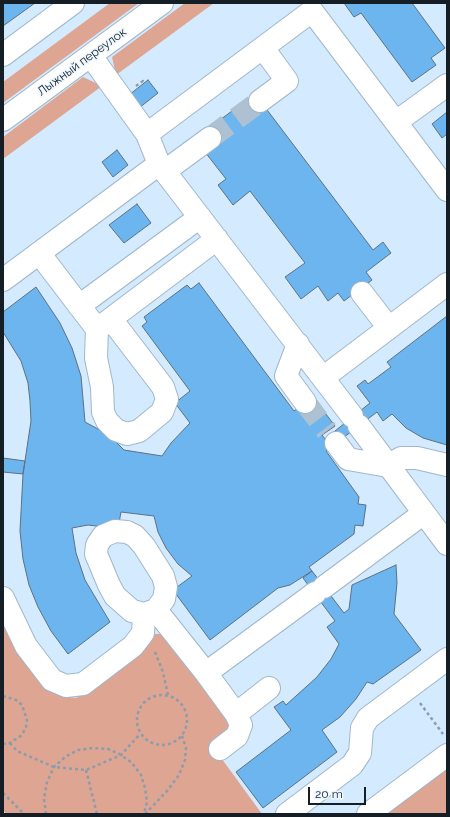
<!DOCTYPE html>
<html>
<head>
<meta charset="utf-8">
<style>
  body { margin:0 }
  #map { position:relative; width:450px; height:817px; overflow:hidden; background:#d3eaff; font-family:Raleway,sans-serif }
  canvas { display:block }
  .frame { position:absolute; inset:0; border:4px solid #161e25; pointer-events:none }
  .scale { position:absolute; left:308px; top:787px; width:58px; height:18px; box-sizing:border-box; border:2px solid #161e25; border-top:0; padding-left:5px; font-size:12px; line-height:14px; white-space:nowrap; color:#161e25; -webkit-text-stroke:3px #ecf6fe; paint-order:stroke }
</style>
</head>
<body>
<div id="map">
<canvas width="450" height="817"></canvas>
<div class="frame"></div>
<div class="scale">20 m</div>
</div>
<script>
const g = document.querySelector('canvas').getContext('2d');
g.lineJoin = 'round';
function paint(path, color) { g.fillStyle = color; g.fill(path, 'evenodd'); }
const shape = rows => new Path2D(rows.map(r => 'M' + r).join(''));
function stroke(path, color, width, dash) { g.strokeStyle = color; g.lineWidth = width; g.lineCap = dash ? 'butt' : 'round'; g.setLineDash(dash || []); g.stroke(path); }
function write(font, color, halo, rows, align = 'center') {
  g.font = font + ' Raleway,sans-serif'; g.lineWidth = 3; g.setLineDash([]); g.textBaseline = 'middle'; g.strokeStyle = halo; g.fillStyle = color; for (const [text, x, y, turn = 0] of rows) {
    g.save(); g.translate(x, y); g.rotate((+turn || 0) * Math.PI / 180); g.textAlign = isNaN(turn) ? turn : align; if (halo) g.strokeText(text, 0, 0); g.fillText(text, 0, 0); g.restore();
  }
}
const green = shape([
  [110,3,139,3,3,103,3,82],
  [185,3,214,3,116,75,112,57],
  [83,77,102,86,3,159,3,137],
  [3,619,63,696,76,698,147,647,143,642,155,634,164,634,228,715,230,727,211,744,262,814,6,814,3,810],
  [447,769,447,814,386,814]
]);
const building = shape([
  [3,3,35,3,3,26,3,3],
  [344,3,412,3,445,48,431,58,436,65,412,82,361,13,354,17,344,3],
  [148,80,158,93,139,108,129,95,148,80],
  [255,94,373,250,383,242,391,253,366,272,372,280,344,301,338,293,328,301,318,286,301,299,285,277,305,263,250,191,233,205,218,185,226,179,205,152,205,131,255,94],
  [447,112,447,134,442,138,432,124,447,112],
  [117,150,128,165,113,177,102,162,117,150],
  [137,204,151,223,124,243,109,225,137,204],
  [199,283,294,411,313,397,335,426,322,435,331,447,326,451,359,497,358,504,366,505,363,526,355,525,354,534,309,567,312,571,290,585,278,588,210,640,173,590,192,576,178,564,166,548,158,532,154,516,121,512,119,523,113,528,88,525,72,528,76,553,85,580,110,622,68,654,51,631,38,607,29,585,23,559,20,531,23,474,31,421,30,401,28,383,21,361,3,332,3,312,36,287,60,323,72,348,81,376,85,422,109,435,124,450,162,456,171,443,190,423,175,403,190,391,142,326,147,322,144,317,187,285,191,289,199,283],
  [447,316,447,445,423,438,406,428,392,414,383,421,377,412,331,447,325,439,370,403,357,386,365,380,368,384,391,367,387,362,447,316],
  [3,458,25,461,23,474,3,472,3,458],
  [396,565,397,583,394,614,421,650,373,684,367,682,356,699,340,717,322,730,337,752,263,808,236,772,291,730,274,707,283,701,286,705,317,677,331,659,339,644,327,627,335,621,303,578,312,571,344,613,349,609,352,585,396,565]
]);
const minorTunnel = shape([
  [210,138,260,101],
  [305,402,327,431]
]);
const path = shape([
  [136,86,143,81,145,83],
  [155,652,163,672,168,695],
  '137 720a25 25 0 1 1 50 0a25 25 0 1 1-50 0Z',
  [3,696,16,700,22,705,27,720,26,727,22,735,10,743,3,744],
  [420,703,443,734],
  [10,743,17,751,54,767,86,770,121,755,140,734],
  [86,770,97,814],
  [3,793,24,814],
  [46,814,44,799,47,782,54,767,65,757,78,750,93,748,108,749,121,755,132,763,141,775,145,788,147,802,144,814],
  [145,814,167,791,179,775,185,760,186,748,182,736]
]);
const minor = shape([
  [3,55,73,3],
  [91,56,147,134,159,164,352,416],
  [260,101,287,81,263,48],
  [3,120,162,3],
  [396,122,447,85],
  [147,134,312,11,447,190],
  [165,171,210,138],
  [39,253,97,329,96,358,102,387,103,412,107,421,116,430,127,434,139,431,162,412,167,399,163,387,111,319],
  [3,280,159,164],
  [362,293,389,328],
  [79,306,200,217],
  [100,327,217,239],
  [298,344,286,376,305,402],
  [324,377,447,284],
  [359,426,447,544],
  [336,443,348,459,388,466,401,458,417,458,447,465],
  [115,531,127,532,135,536,144,546,163,576,166,587,164,599,156,610,144,614,132,611,115,596,109,585,96,554,97,545,103,536,115,531],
  [324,587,424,513],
  [3,598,26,646,52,680,66,686,83,684,133,646,143,633,144,614],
  [156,610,206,673],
  [236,714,269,688],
  [220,749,237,736,241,725,236,714,206,673,315,593],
  [287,814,352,765,360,753,362,728,368,718,447,659],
  [368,814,447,755]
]);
const streetNames = [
  ["Лыжный переулок",82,62,-36]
];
paint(green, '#dda592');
paint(building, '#6db5ef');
stroke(building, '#5c7082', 1);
stroke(minorTunnel, '#adc1d3', 22, [22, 11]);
stroke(minor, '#a0b7cb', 24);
stroke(path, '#8b9cac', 2.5, [3, 3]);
stroke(minor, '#fff', 22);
write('12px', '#161e25', '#ecf6fe', streetNames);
</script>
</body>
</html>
